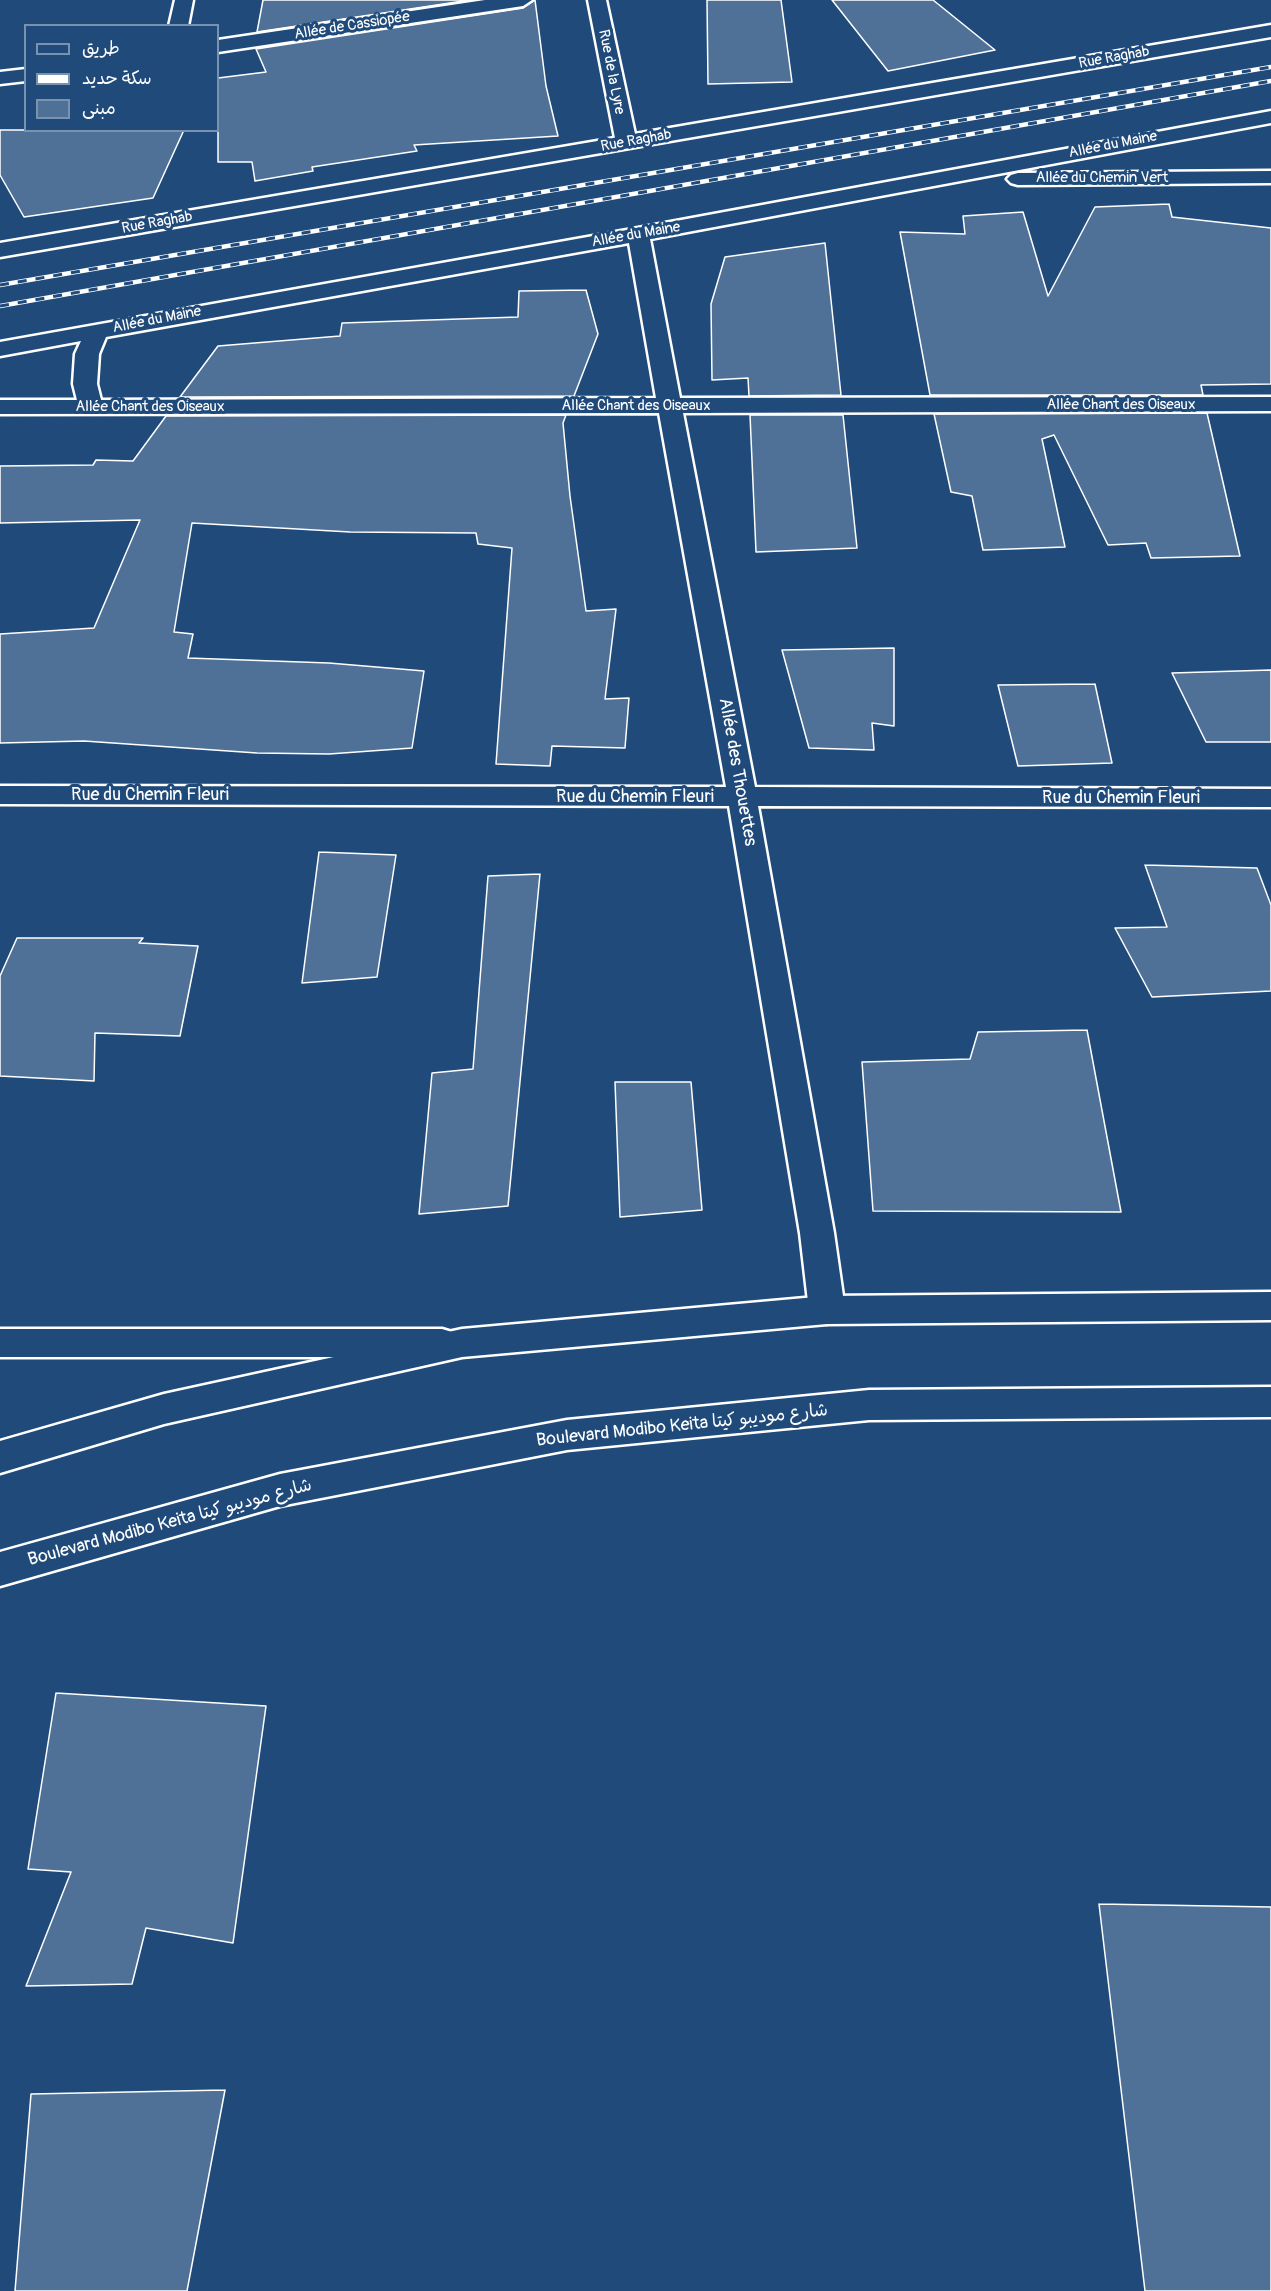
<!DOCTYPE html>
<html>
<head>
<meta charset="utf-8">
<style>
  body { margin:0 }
  #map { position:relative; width:1271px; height:2291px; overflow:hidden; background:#1f4a7a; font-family:Pangolin,"Playpen Sans Arabic",sans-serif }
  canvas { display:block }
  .legend { position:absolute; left:24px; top:24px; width:195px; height:108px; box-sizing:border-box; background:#1f4a7a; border:2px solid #7992af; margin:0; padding:8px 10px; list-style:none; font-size:18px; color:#fff }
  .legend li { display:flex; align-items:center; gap:12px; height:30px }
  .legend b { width:30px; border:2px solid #7992af }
</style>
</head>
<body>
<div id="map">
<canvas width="1271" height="2291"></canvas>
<ul class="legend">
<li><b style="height:8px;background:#1f4a7a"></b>طريق</li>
<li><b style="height:8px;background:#fff"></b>سكة حديد</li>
<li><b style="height:16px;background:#507197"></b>مبنى</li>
</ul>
</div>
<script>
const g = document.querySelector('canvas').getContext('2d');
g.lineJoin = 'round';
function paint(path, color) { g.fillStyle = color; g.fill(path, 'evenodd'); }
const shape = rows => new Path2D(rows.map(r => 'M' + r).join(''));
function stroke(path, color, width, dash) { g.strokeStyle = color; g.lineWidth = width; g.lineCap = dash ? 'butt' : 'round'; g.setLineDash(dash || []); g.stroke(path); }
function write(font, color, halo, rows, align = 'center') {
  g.font = font + ' Pangolin,"Playpen Sans Arabic",sans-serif'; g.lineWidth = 6; g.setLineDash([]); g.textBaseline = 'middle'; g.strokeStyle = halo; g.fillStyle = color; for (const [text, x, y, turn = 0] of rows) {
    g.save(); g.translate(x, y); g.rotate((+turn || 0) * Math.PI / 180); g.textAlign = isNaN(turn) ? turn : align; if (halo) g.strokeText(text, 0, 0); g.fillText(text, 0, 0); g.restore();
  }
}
const building = shape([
  [263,0,470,0,257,32,263,0],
  [535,0,546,86,558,136,414,145,417,151,312,167,313,171,255,181,252,162,218,162,218,78,266,72,256,49,523,8,535,0],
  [707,0,781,0,792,82,708,84,707,0],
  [832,0,933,0,995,50,888,71,832,0],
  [0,130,184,130,153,198,24,217,0,175,0,130],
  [1169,204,1172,217,1271,228,1271,384,1201,385,1203,395,930,395,900,232,965,234,963,216,1023,212,1048,296,1095,207,1169,204],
  [825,243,841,395,749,396,748,378,712,380,711,304,725,257,825,243],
  [586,290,598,334,574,396,180,397,218,346,340,336,342,323,518,317,519,291,586,290],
  [1207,413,1240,556,1151,558,1146,543,1108,545,1054,435,1042,439,1065,547,983,550,972,496,951,492,934,414,1207,413],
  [566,415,563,423,570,496,586,611,616,609,605,699,629,698,625,748,552,746,550,766,496,764,512,548,478,544,476,533,350,532,192,523,174,632,193,634,188,658,329,663,424,671,412,748,329,754,257,753,84,741,0,743,0,634,94,628,140,520,0,523,0,466,93,465,96,460,133,461,166,416,566,415],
  [750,415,843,415,857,548,756,552,750,415],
  [894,648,894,726,872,723,874,750,809,748,782,650,894,648],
  [1271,670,1271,742,1206,742,1172,673,1271,670],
  [1095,684,1112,763,1018,766,998,685,1095,684],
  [319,852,396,855,377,977,302,983,319,852],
  [1145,865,1257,868,1271,905,1271,991,1152,997,1115,928,1167,927,1145,865],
  [540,874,508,1206,419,1214,432,1073,473,1069,488,876,540,874],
  [17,938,143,938,139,943,198,946,180,1036,95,1033,94,1081,0,1076,0,976,17,938],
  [1087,1030,1121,1212,873,1211,862,1062,970,1059,978,1032,1087,1030],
  [615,1082,691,1082,702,1210,620,1217,615,1082],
  [56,1693,266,1706,233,1943,146,1928,132,1984,26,1986,71,1872,28,1869,56,1693],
  [1099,1904,1271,1907,1271,2291,1145,2291,1099,1904],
  [225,2090,187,2291,15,2291,31,2094,225,2090]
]);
const minor = shape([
  [175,0,193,0,188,26,169,26,175,0],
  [485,0,532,0,523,6,218,52,218,40,485,0],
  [588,0,606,0,635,134,1271,25,1271,37,0,257,0,243,615,138,588,0],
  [26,69,26,81,0,84,0,72,26,69],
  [1271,111,1271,123,650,239,680,398,1271,397,1271,411,683,413,755,787,1271,789,1271,807,758,806,834,1233,845,1310,839,1320,827,1324,815,1320,809,1310,800,1233,729,806,0,804,0,786,726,787,659,413,0,414,0,400,77,400,73,384,75,354,81,341,0,356,0,342,638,228,1271,111],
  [629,243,656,398,101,400,97,384,99,354,106,337,629,243],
  [1271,171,1271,183,1018,185,1011,183,1007,179,1011,175,1018,173,1271,171],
  [0,1329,442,1329,455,1333,460,1343,455,1353,442,1357,0,1357,0,1329]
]);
const major = shape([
  [1271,1292,1271,1320,827,1324,462,1357,164,1424,0,1473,0,1441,164,1394,462,1329,827,1296,1271,1292],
  [1271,1387,1271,1417,869,1420,567,1450,280,1506,0,1586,0,1552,280,1474,567,1420,869,1390,1271,1387]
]);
const rail = shape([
  [0,285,1271,67],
  [0,306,1271,81]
]);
const farStreetnames = [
  ["Allée de Cassiopée",352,26,-9],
  ["Rue Raghab",1114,58,-10],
  ["Rue de la Lyre",611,72,79],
  ["Rue Raghab",636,141,-10],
  ["Allée du Maine",1113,145,-11],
  ["Allée du Chemin Vert",1102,178],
  ["Rue Raghab",157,223,-10],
  ["Allée du Maine",636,235,-10],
  ["Allée du Maine",157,320,-11],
  ["Allée Chant des Oiseaux",1121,405],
  ["Allée Chant des Oiseaux",636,406],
  ["Allée Chant des Oiseaux",150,407]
];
const streetNames = [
  ["Allée des Thouettes",737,772,80],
  ["Rue du Chemin Fleuri",150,795],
  ["Rue du Chemin Fleuri",635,797],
  ["Rue du Chemin Fleuri",1121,798],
  ["Boulevard Modibo Keita شارع موديبو كيتا",682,1426,-6],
  ["Boulevard Modibo Keita شارع موديبو كيتا",170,1523,-15]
];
paint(building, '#507197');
stroke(building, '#fff', 1.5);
stroke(minor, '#fff', 5);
stroke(major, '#fff', 5);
paint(minor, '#1f4a7a');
paint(major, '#1f4a7a');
stroke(rail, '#fff', 4.5);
stroke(rail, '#1f4a7a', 3, [9]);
write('15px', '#fff', '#1f4a7a', farStreetnames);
write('18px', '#fff', '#1f4a7a', streetNames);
</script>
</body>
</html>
